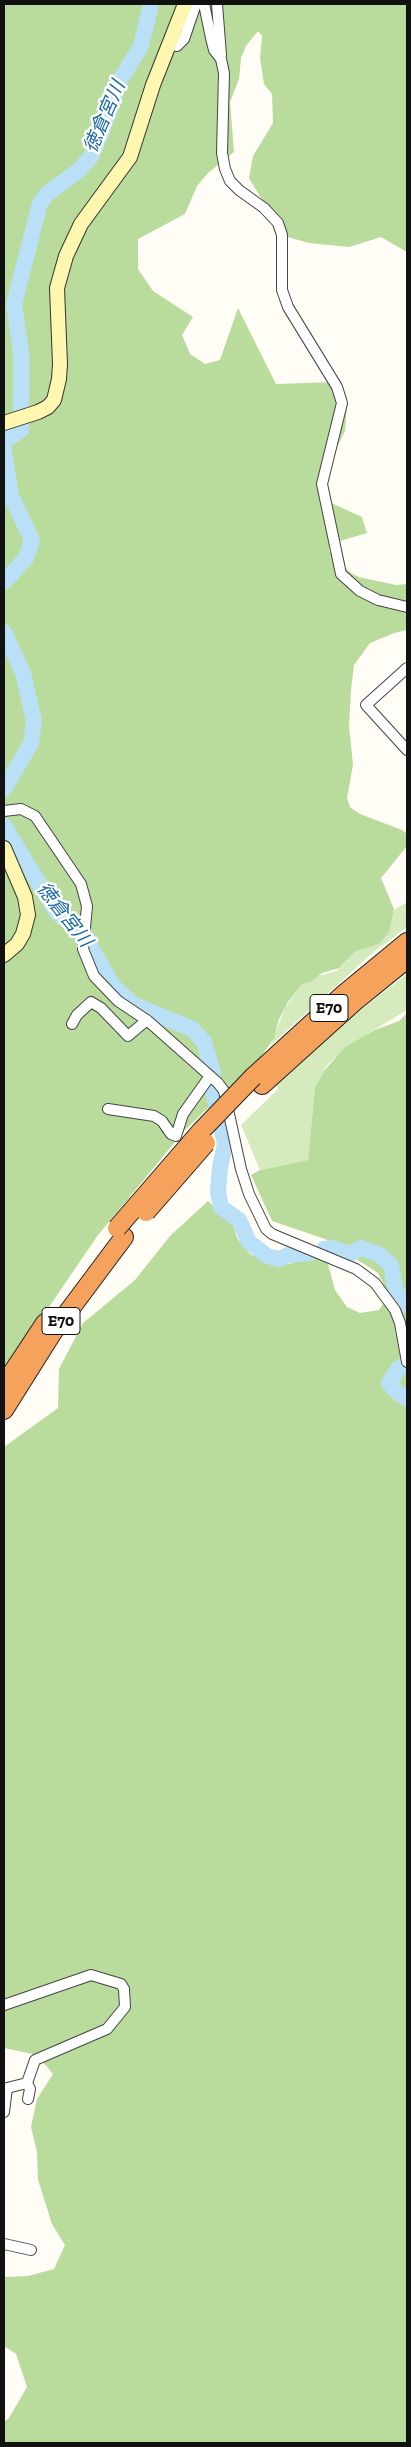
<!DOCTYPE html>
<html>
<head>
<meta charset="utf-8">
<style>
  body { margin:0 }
  #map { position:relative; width:411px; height:2447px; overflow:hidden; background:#fffdf5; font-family:"Zilla Slab",serif }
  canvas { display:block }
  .frame { position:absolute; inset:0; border:5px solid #111; pointer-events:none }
</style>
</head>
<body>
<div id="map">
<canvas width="411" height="2447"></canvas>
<div class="frame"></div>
</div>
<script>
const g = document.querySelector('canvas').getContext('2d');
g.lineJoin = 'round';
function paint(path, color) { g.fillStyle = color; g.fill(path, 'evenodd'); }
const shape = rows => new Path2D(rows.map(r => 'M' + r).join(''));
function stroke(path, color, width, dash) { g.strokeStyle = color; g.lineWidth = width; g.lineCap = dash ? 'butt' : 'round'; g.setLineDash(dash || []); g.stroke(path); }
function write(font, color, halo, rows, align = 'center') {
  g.font = font + ' "Zilla Slab","Noto Sans JP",serif'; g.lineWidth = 5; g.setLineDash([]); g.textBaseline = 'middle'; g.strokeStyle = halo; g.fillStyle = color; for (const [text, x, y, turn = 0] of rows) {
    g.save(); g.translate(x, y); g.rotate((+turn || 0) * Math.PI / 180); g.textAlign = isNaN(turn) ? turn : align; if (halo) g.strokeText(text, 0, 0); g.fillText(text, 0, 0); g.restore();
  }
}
const green = shape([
  [407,902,407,927,370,955,270,1046,285,1008,302,984,311,982,318,976,337,971,356,951,369,946,387,928,394,910],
  [407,974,407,1010,348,1046,327,1065,315,1087,308,1160,260,1170,241,1125,278,1089,276,1081,315,1045]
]);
const forest = shape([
  [4,4,407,4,407,252,381,237,349,247,309,243,284,236,249,178,253,156,273,123,272,94,264,84,260,58,262,36,258,31,246,46,241,58,239,79,230,102,234,152,208,173,197,186,185,214,138,239,138,269,153,291,193,317,182,335,190,354,205,364,220,360,238,308,276,384,335,382,347,405,345,431,325,472,327,501,362,517,367,533,330,544,329,551,351,573,359,577,396,585,407,584,407,630,394,633,370,643,354,665,351,690,349,726,353,765,347,798,350,807,360,814,402,830,407,834,407,846,381,878,394,909,389,932,379,944,356,951,339,968,322,973,311,982,302,984,288,1002,279,1019,274,1038,260,1058,185,1130,98,1235,4,1373],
  [407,1013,407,2443,4,2443,4,2422,9,2418,27,2387,16,2354,4,2346,4,2277,28,2276,54,2269,65,2245,52,2224,38,2180,37,2152,31,2127,37,2099,53,2074,37,2055,4,2048,4,1447,58,1408,59,1369,83,1323,135,1280,170,1236,208,1201,233,1224,237,1238,250,1254,263,1260,288,1264,318,1255,328,1264,335,1290,347,1307,360,1313,379,1310,389,1295,378,1273,325,1239,272,1221,251,1175,260,1170,308,1160,315,1087,324,1071,345,1047,375,1030,399,1021]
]);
const river = shape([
  [4,445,5,441,21,430,21,352,14,304,40,203,47,194,78,171,90,158,100,136,120,80,141,46,151,4],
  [4,451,11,496,32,540,26,558,4,582],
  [4,632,23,673,34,721,31,743,4,789],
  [4,826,55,910,62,917,79,927,113,986,134,1005,192,1029,204,1042,213,1073],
  [212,1086,225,1144,220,1167,218,1192,221,1207,239,1220,249,1242,267,1256,279,1259,288,1255,310,1253],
  [324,1249,331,1248,350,1254,361,1248,380,1255,391,1265,396,1291,407,1305],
  [404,1365,398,1369,389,1383,397,1392,407,1399]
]);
const street = shape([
  [204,4,211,38,214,50,221,59,224,73,222,153,225,169,230,181,239,190,264,208,278,223,282,235,282,290,288,307,337,387,342,403,322,484,341,574,360,591,378,600,407,607],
  [217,4,221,55],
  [170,45,177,46,184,39,196,4],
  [407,668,366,705,407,750],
  [4,811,21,809,35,816,81,884,87,906,83,949,94,976,118,1001,148,1021,218,1083,224,1091,241,1169,249,1194,266,1229,272,1234,356,1269,375,1283,395,1310,400,1323,407,1362],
  [72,1024,77,1015,91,1002,101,1008,128,1036,147,1020],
  [108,1109,154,1116,162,1121,171,1134,176,1136,183,1114,210,1076],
  [4,2005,91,1975,121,1984,124,1989,125,2007,107,2029,35,2060,27,2083,7,2088,4,2112],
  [27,2083,30,2089,28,2099],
  [4,2244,31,2250]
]);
const secondary = shape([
  [4,423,38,412,48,407,54,400,59,379,60,364,57,288,66,256,81,224,130,157,153,85,185,4],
  [4,848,25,897,28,915,23,934,17,944,4,955]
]);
const highway = shape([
  [253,1077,344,994,407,942],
  [262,1085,354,1002,407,959],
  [4,1385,45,1323],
  [4,1410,53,1332,124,1237]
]);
const highwayBridge = shape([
  [146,1212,206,1143],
  [117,1228,201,1131,253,1077]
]);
const shields = [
  [329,1008,38],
  [61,1321,38]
];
const shieldNames = [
  ["E70",329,1008],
  ["E70",61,1321]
];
const waterNames = [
  ["徳倉宮川",105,117,-67],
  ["徳倉宮川",64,915,52]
];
paint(green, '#d5ebbd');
paint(forest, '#b9dc9c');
stroke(river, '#b9e0f7', 16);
stroke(street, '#444', 12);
stroke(secondary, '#333', 16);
stroke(highway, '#222', 20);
stroke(street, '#fff', 10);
stroke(secondary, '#fff6b0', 14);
stroke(highway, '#f5a25d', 18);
stroke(highwayBridge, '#222', 20, []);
stroke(highwayBridge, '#f5a25d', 18);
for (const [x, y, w] of shields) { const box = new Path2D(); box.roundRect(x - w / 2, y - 13.5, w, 27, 4); g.fillStyle = '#fff'; g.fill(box); stroke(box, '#111', 1); }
write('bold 16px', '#111', null, shieldNames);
write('italic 19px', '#1768a6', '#fff', waterNames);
</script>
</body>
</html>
